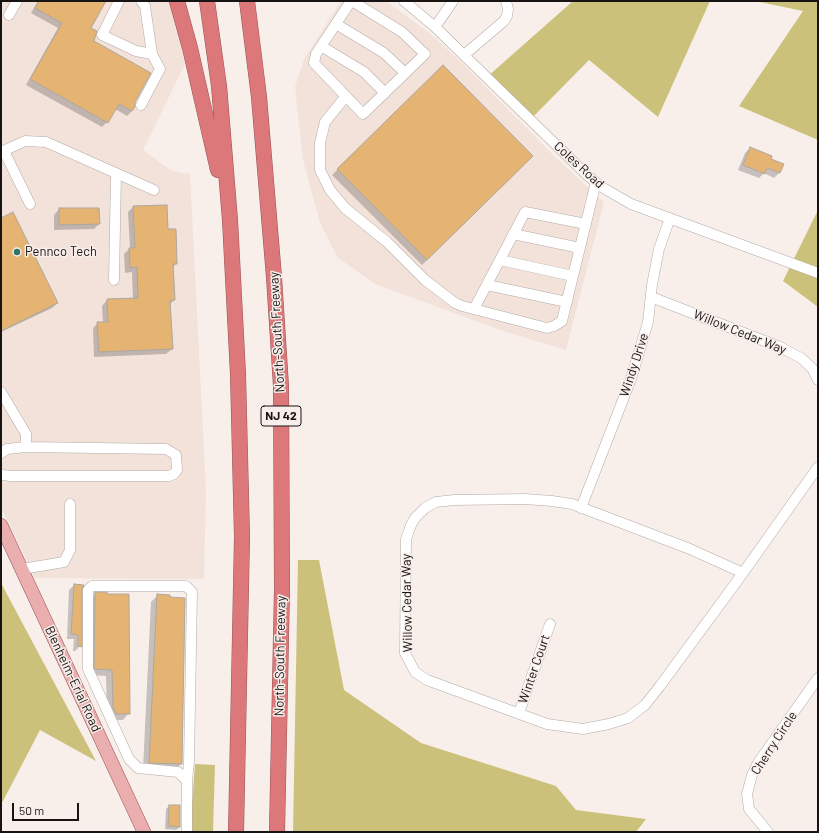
<!DOCTYPE html>
<html>
<head>
<meta charset="utf-8">
<style>
  body { margin:0 }
  #map { position:relative; width:819px; height:833px; overflow:hidden; background:#f8efeb; font-family:Barlow,sans-serif }
  canvas { display:block }
  .frame { position:absolute; inset:0; border:2px solid #171413; pointer-events:none }
  .scale { position:absolute; left:12px; top:803px; width:67px; height:18px; box-sizing:border-box; border:2px solid #171413; border-top:0; padding-left:5px; font-size:12px; line-height:14px; white-space:nowrap; color:#171413; -webkit-text-stroke:3px #f8efeb; paint-order:stroke }
</style>
</head>
<body>
<div id="map">
<canvas width="819" height="833"></canvas>
<div class="frame"></div>
<div class="scale">50 m</div>
</div>
<script>
const g = document.querySelector('canvas').getContext('2d');
g.lineJoin = 'round';
function paint(path, color) { g.fillStyle = color; g.fill(path, 'evenodd'); }
const shape = rows => new Path2D(rows.map(r => 'M' + r).join(''));
function stroke(path, color, width, dash) { g.strokeStyle = color; g.lineWidth = width; g.lineCap = dash ? 'butt' : 'round'; g.setLineDash(dash || []); g.stroke(path); }
function write(font, color, halo, rows, align = 'center') {
  g.font = font + ' Barlow,sans-serif'; g.lineWidth = 3; g.setLineDash([]); g.textBaseline = 'middle'; g.strokeStyle = halo; g.fillStyle = color; for (const [text, x, y, turn = 0] of rows) {
    g.save(); g.translate(x, y); g.rotate((+turn || 0) * Math.PI / 180); g.textAlign = isNaN(turn) ? turn : align; if (halo) g.strokeText(text, 0, 0); g.fillText(text, 0, 0); g.restore();
  }
}
const built = shape([
  [1,1,169,1,185,64,143,150,172,171,190,174,206,490,204,579,35,578,1,507],
  [341,1,386,1,432,35,462,63,550,152,604,202,566,350,503,331,375,284,337,257,320,223,303,160,295,87,304,59]
]);
const green = shape([
  [573,1,710,1,658,117,589,60,530,120,487,77],
  [755,1,818,1,818,140,739,106,803,11],
  [818,210,818,307,783,281],
  [298,560,319,560,344,690,421,743,556,786,576,810,646,819,636,832,293,832],
  [1,583,96,761,40,730,3,801,1,803],
  [195,764,215,765,213,832,190,832]
]);
const shadow = shape([
  [38,1,105,1,90,28,92,41,134,102,132,111,127,116,115,109,107,122,102,127,26,85,58,28,31,13],
  [443,66,532,156,422,265,332,175],
  [750,148,770,159,779,173,774,178,764,173,759,178,738,170,745,153],
  [166,206,167,230,176,264,173,267,174,300,169,305,172,349,166,354,94,357,93,328,98,323,103,323,102,306,107,300,133,299,132,272,125,273,124,254,130,248,128,212,133,207],
  [59,209,98,209,99,224,94,229,54,230,54,215],
  [1,219,57,303,52,308,1,332],
  [74,585,80,590,80,646,75,651,73,651,74,639,67,639,69,590],
  [95,594,129,713,123,720,109,720,107,714,106,676,89,675,89,600],
  [158,595,169,598,184,599,181,764,174,771,143,769,151,602],
  [169,806,180,827,176,830,165,829,166,809]
]);
const building = shape([
  [39,1,106,1,91,28,97,31,94,41,151,73,135,102,135,107,132,111,119,104,108,123,30,79,62,23,35,8,39,1],
  [443,65,533,156,427,260,337,169,443,65],
  [750,147,772,156,771,159,784,164,780,173,767,168,765,174,743,165,750,147],
  [167,205,168,229,176,229,177,264,173,264,175,300,170,301,173,349,99,352,97,322,108,322,107,299,138,298,137,267,130,268,129,248,135,248,133,206,167,205],
  [59,208,99,208,100,224,59,225,59,208],
  [13,212,58,303,1,331,1,218,13,212],
  [74,584,84,585,82,590,82,647,78,646,78,635,71,634,74,584],
  [95,592,107,592,107,594,129,594,130,714,116,714,113,707,112,670,95,669,94,668,95,592],
  [157,594,170,595,170,597,185,598,182,764,149,763,157,594],
  [169,805,180,805,180,827,168,826,169,805]
]);
const minor = shape([
  [119,1,102,35,136,51,152,54],
  [351,1,316,54,314,63,363,114,425,54,402,32,352,1],
  [404,1,435,27,587,175,600,186,631,204,818,273],
  [9,15,17,1],
  [336,24,384,53,405,73],
  [435,27,453,1],
  [321,46,364,72,385,93],
  [464,55,504,21,507,16,508,9,506,1],
  [346,96,325,122,320,143,320,170,330,190,345,208,387,242,425,280,455,303,462,306,547,328,554,326,562,321,596,182],
  [141,105,160,69,152,54,145,6,141,1],
  [4,151,30,204],
  [1,152,25,141,46,142,154,190],
  [513,234,580,248],
  [500,260,573,276],
  [114,280,116,173],
  [487,285,567,302],
  [651,297,780,347,801,358,812,368,818,380],
  [474,309,525,212,586,224],
  [1,392,26,434,26,447],
  [1,453,7,449,26,447,166,449,176,455,177,470,174,474,169,476,10,476,3,475,1,474],
  [581,508,631,379,648,322,652,285,659,249,670,218],
  [22,569,64,562,70,550,70,504],
  [743,573,690,549,572,504,552,501,525,499,454,500,436,502,425,508,415,518,411,525,406,539,405,653,415,672,427,680,547,724,583,729,609,724,628,718,645,705,660,686,743,573,818,467],
  [519,713,550,624],
  [187,832,187,781,178,772,138,768,129,759,88,669,88,590,92,586,186,586,192,592,189,762,187,781],
  [768,832,749,809,747,794,752,775,758,763,818,678]
]);
const major = shape([
  [1,525,144,832]
]);
const highway = shape([
  [177,1,190,48,218,170],
  [207,1,219,86,230,220,238,374,242,537,236,832],
  [247,1,259,97,274,277,281,386,282,588,277,832]
]);
const markers = [
  [17,252,4,"#2f756a"]
];
const shields = [
  [281,416,40]
];
const shieldNames = [
  ["NJ 42",281,416]
];
const streetNames = [
  ["Coles Road",579,165,42],
  ["North-South Freeway",277,332,-93],
  ["Willow Cedar Way",740,332,22],
  ["Windy Drive",634,365,-72],
  ["Willow Cedar Way",407,603,-91],
  ["North-South Freeway",280,656,-89],
  ["Winter Court",534,669,-71],
  ["Blenheim-Erial Road",73,679,65],
  ["Cherry Circle",774,743,-57]
];
const poiNames = [
  ["Pennco Tech",25,252]
];
paint(built, '#f2e2da');
paint(green, '#ccc17b');
paint(shadow, '#0003');
paint(building, '#e5b472');
stroke(building, '#aca7a0', 1);
stroke(minor, '#b2aaa6', 11);
stroke(major, '#975556', 14);
stroke(highway, '#975556', 16);
stroke(minor, '#fff', 10);
stroke(major, '#eaaeaf', 13);
stroke(highway, '#dc787a', 15);
for (const [x, y, r, color] of markers) { const dot = new Path2D(); dot.arc(x, y, r, 0, 2 * Math.PI); g.fillStyle = color; g.fill(dot); stroke(dot, '#f8efeb', 1.5); }
for (const [x, y, w] of shields) { const box = new Path2D(); box.roundRect(x - w / 2, y - 10, w, 20, 3); g.fillStyle = '#f8efeb'; g.fill(box); stroke(box, '#171413', 1); }
write('bold 12px', '#171413', null, shieldNames);
write('13px', '#171413', '#f8efeb', streetNames);
write('13px', '#171413', '#f8efeb', poiNames, 'left');
</script>
</body>
</html>
